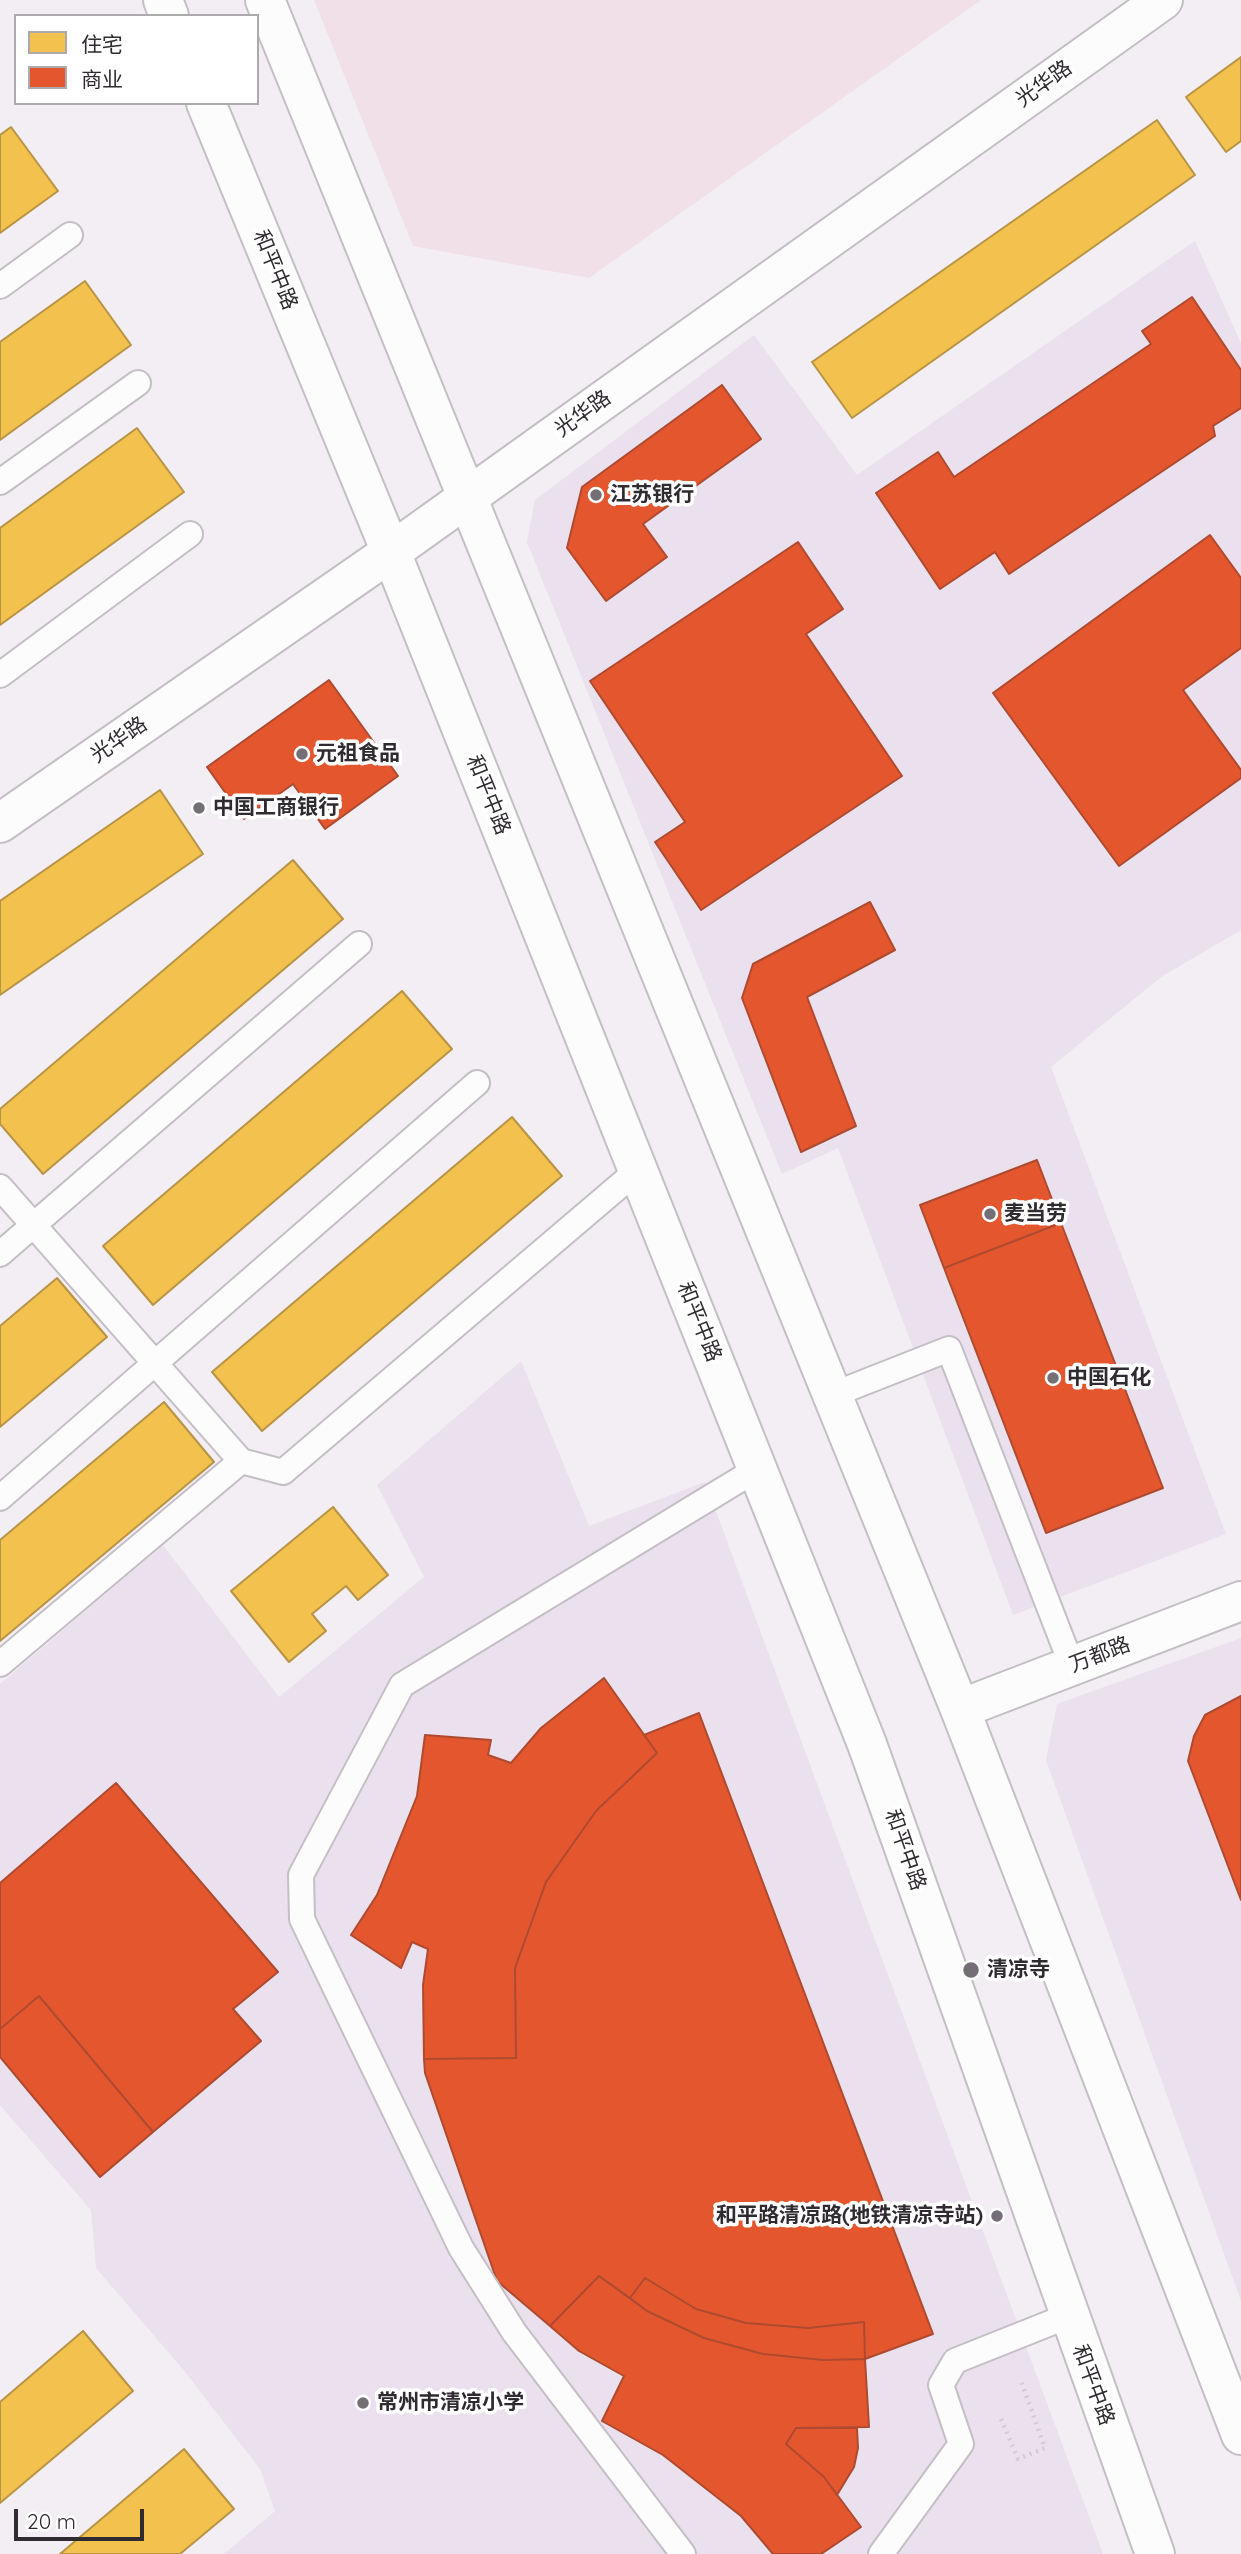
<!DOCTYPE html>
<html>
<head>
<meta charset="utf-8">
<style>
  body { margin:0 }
  #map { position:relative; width:1241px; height:2554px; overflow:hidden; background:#f3edf4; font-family:Quicksand,"Noto Sans SC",sans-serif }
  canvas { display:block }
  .legend { position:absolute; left:14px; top:14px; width:245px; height:91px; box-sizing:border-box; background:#fff; border:2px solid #acaaac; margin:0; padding:9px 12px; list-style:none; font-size:21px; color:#2f2b30 }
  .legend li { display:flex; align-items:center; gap:14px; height:35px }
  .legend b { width:35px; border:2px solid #acaaac }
  .scale { position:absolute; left:14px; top:2509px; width:130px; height:32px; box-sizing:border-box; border:4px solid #2f2b30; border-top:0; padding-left:9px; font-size:21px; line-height:24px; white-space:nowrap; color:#2f2b30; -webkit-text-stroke:5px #fff; paint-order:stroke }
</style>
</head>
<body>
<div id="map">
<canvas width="1241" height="2554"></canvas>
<ul class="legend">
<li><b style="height:19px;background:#f2c14e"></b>住宅</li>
<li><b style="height:19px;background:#e4572e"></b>商业</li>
</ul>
<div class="scale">20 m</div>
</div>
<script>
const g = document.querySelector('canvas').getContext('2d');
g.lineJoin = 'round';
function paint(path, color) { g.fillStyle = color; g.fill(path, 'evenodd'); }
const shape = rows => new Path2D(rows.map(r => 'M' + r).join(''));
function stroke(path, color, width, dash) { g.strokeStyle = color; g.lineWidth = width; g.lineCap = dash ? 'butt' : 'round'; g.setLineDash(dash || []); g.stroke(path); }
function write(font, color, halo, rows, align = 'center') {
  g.font = font + ' Quicksand,"Noto Sans SC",sans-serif'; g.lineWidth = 7; g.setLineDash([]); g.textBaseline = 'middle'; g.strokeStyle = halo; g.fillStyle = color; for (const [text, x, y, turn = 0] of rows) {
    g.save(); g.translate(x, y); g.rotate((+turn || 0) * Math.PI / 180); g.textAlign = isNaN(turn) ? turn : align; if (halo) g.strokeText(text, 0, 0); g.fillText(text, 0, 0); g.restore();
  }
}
const built = shape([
  [1195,241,1241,343,1241,930,1161,977,1051,1067,1226,1534,1013,1615,838,1148,782,1174,527,542,535,500,754,335,857,475],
  [521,1361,589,1526,705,1482,1103,2554,224,2554,275,2511,260,2469,182,2368,96,2268,91,2210,0,2105,0,1684,163,1545,279,1697,424,1577,377,1485],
  [1241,1638,1241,2301,1046,1760,1057,1704]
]);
const industrial = shape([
  [314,0,981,0,589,278,413,246]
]);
const homes = shape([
  [1241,57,1241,141,1226,152,1186,97,1241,57],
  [1157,120,1195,175,852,418,812,362,1157,120],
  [11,127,58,191,0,233,0,135,11,127],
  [85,281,131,345,0,440,0,342,85,281],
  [137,428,184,492,0,625,0,528,137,428],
  [160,790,203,854,0,995,0,901,160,790],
  [293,860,343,919,43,1174,0,1124,0,1109,293,860],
  [402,991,452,1049,153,1305,103,1246,402,991],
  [512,1117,562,1176,262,1431,212,1372,512,1117],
  [57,1278,107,1337,0,1427,0,1326,57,1278],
  [164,1402,214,1462,0,1641,0,1540,164,1402],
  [333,1507,388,1575,358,1600,346,1586,312,1614,326,1631,289,1662,231,1591,333,1507],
  [83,2331,133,2391,0,2503,0,2402,83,2331],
  [184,2449,234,2509,180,2554,60,2554,184,2449]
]);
const shops = shape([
  [1192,297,1241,370,1241,408,1213,426,1215,436,1009,574,995,552,940,589,876,493,938,452,954,477,1151,344,1142,331,1192,297],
  [722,385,761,439,643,524,667,557,606,601,567,548,582,487,722,385],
  [1210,535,1241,578,1241,648,1183,690,1241,770,1241,778,1119,866,993,693,1210,535],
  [798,542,843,609,806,634,902,776,701,910,655,842,685,822,590,681,798,542],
  [329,680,398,776,325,829,293,784,244,819,207,767,329,680],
  [870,902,895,950,807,997,856,1126,801,1152,742,998,753,964,870,902],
  [1037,1160,1061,1223,944,1268,920,1205,1037,1160],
  [1061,1223,1163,1488,1046,1533,944,1268,1061,1223],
  [604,1678,657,1753,596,1811,546,1882,515,1968,516,2058,424,2059,423,1985,428,1949,412,1942,401,1968,351,1935,377,1895,417,1796,425,1735,491,1740,488,1755,511,1763,541,1728,604,1678],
  [1241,1696,1241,1900,1188,1761,1194,1736,1205,1715,1241,1696],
  [699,1713,933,2334,865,2359,864,2322,808,2328,746,2323,696,2309,645,2278,630,2298,599,2276,550,2326,497,2281,425,2073,424,2059,516,2058,515,1968,546,1882,596,1811,657,1753,644,1735,699,1713],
  [116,1783,278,1972,233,2009,261,2041,153,2132,39,1996,0,2029,0,1883,116,1783],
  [39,1996,153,2132,100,2177,0,2057,0,2029,39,1996],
  [599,2276,647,2311,704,2338,763,2354,823,2360,865,2359,869,2427,796,2428,786,2444,824,2477,861,2527,821,2554,773,2554,741,2516,663,2455,602,2421,624,2376,579,2351,550,2326,599,2276],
  [645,2278,696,2309,746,2323,808,2328,864,2322,865,2359,823,2360,763,2354,704,2338,647,2311,630,2298,645,2278],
  [796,2428,857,2428,858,2448,854,2467,837,2495,824,2477,786,2444,796,2428]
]);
const path = shape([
  [1001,2419,1018,2459,1045,2448,1021,2381]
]);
const lane = shape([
  [0,286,70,235],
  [0,482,138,383],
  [0,675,190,534],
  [0,1187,241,1461],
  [0,1254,359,944],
  [832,1395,949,1349,1072,1666],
  [0,1498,477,1083],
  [0,1664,241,1461,283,1472,638,1170],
  [683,2554,514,2332,461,2248,302,1919,301,1875,402,1685,757,1469],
  [881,2554,961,2444,941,2385,955,2361,1068,2316]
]);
const street = shape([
  [960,1709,1241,1601]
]);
const secondary = shape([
  [0,823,391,552,1163,0]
]);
const primary = shape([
  [163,0,169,16],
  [265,0,960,1709,1241,2435],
  [206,103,391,552,867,1744,1155,2554]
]);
const markers = [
  [596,495,7,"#746f75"],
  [302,754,7,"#746f75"],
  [199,808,7,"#746f75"],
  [990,1214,7,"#746f75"],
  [1053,1378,7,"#746f75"],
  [971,1970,9,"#746f75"],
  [997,2216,7,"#746f75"],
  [363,2403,7,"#746f75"]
];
const streetNames = [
  ["光华路",1044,84,-36],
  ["和平中路",275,270,68],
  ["光华路",583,414,-36],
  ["光华路",119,740,-35],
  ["和平中路",488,795,68],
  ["和平中路",699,1322,68],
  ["万都路",1100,1655,-21],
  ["和平中路",905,1850,71],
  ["和平中路",1093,2385,70]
];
const poiNames = [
  ["江苏银行",610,495],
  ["元祖食品",316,754],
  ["中国工商银行",213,808],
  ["麦当劳",1004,1214],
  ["中国石化",1067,1378],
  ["清凉寺",987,1970],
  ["和平路清凉路(地铁清凉寺站)",983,2216,"right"],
  ["常州市清凉小学",377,2403]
];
paint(built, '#ebe0ed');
paint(industrial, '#f1e0e7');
paint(homes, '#f2c14e');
stroke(homes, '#b89445', 2);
paint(shops, '#e4572e');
stroke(shops, '#ae4a2f', 2);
stroke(lane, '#c4bfc5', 28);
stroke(street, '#c4bfc5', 42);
stroke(secondary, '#c4bfc5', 42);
stroke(primary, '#c4bfc5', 42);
stroke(path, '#cfcdcf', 4.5, [2, 5]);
stroke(lane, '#fdfcfd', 24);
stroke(street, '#fdfcfd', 38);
stroke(secondary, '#fdfcfd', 38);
stroke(primary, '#fdfcfd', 38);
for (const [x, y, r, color] of markers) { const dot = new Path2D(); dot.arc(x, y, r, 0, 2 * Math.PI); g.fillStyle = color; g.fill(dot); stroke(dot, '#fff', 2.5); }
write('21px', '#2f2b30', '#fff', streetNames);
write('bold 21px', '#2f2b30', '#fff', poiNames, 'left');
</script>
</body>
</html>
